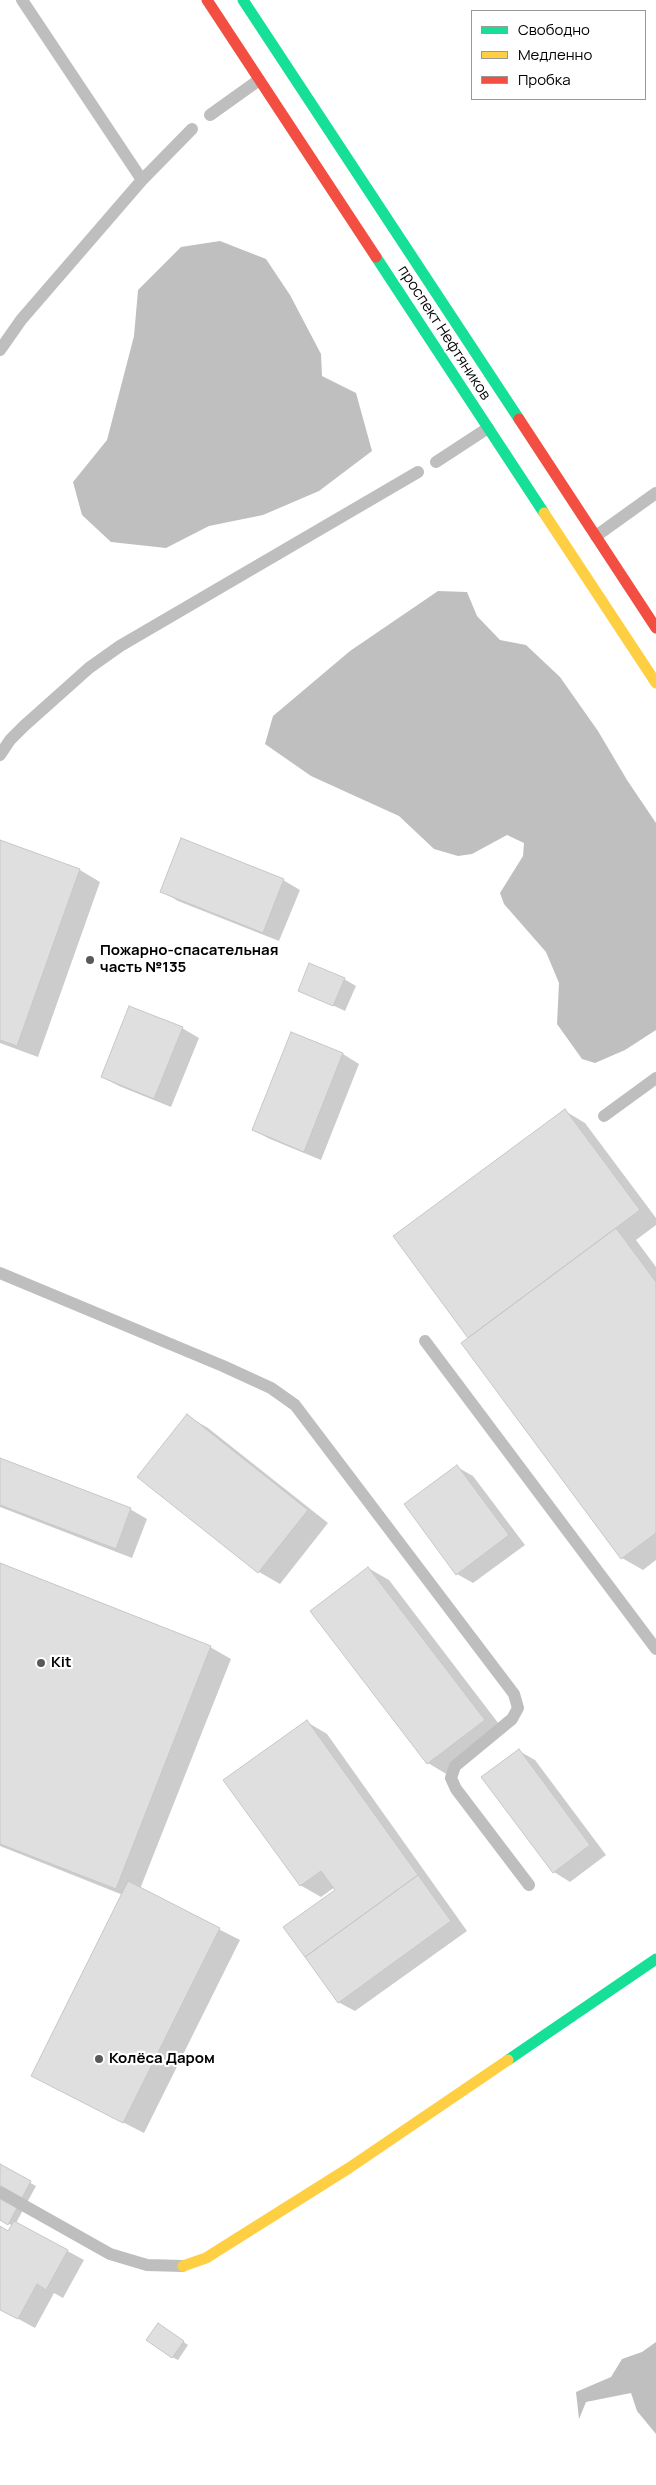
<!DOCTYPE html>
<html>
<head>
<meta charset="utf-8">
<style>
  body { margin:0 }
  #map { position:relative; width:656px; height:2485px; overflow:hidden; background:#fff; font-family:Manrope,sans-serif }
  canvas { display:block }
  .legend { position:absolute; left:471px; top:10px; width:175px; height:90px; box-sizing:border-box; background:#fff; border:1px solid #999; margin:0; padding:6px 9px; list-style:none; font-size:15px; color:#000 }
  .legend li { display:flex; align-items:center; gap:10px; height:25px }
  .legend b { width:25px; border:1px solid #999 }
</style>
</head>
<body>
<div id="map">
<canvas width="656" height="2485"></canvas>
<ul class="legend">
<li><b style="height:6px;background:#16e098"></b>Свободно</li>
<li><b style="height:6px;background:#ffcf43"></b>Медленно</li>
<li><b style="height:6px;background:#f24e42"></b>Пробка</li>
</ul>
</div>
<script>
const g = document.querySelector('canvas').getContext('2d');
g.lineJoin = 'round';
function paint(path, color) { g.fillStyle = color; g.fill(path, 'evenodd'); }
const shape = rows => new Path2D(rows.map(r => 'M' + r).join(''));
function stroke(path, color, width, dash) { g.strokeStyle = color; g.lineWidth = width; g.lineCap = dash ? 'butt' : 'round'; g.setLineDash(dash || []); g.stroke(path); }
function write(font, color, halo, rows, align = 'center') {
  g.font = font + ' Manrope,sans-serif'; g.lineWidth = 4.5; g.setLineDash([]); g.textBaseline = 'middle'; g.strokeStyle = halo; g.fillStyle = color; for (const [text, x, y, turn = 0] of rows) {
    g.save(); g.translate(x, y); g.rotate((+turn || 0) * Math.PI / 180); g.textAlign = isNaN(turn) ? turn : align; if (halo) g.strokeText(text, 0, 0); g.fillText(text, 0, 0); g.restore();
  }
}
const water = shape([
  [220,241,266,259,290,295,321,354,322,376,356,393,372,451,319,491,263,515,209,526,166,548,111,542,82,515,73,482,107,440,134,336,138,290,181,247],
  [438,591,467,592,477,616,500,640,526,645,560,677,598,731,627,780,656,823,656,1030,625,1050,595,1063,582,1059,557,1024,559,983,546,952,504,904,500,893,523,856,524,843,507,835,472,854,458,856,434,849,399,816,311,776,265,744,273,716,350,651],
  [656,2342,656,2434,637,2411,631,2393,586,2402,579,2419,576,2392,611,2377,622,2359,642,2352]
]);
const shadow = shape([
  [0,842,80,870,100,882,38,1057,0,1043],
  [283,880,300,890,279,941,178,901,162,891],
  [344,979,356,986,345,1011,300,990],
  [182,1028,199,1038,171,1107,119,1086,102,1077],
  [292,1034,343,1054,359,1064,321,1160,270,1139,253,1130],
  [565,1111,585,1123,656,1218,656,1225,636,1240,656,1267,656,1560,643,1570,622,1558,470,1338],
  [187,1416,208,1428,328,1523,280,1584,259,1572,139,1477],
  [0,1460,130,1509,147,1519,132,1558,0,1507],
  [457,1467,473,1476,525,1545,473,1583,457,1574],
  [0,1565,210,1647,231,1659,140,1889,240,1940,144,2133,32,2076,123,1895,0,1846],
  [368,1568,389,1580,505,1732,448,1775,428,1763],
  [307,1722,327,1734,467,1931,355,2011,338,2002,336,1890,335,1887,321,1897,300,1885],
  [519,1751,535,1760,606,1855,570,1882,554,1872,483,1777],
  [0,2166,36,2186,16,2223,84,2260,63,2298,54,2293,35,2328,0,2309,0,2228,9,2232,13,2226,0,2219],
  [164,2328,188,2345,178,2360,172,2357]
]);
const building = shape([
  [181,838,284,879,263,933,160,892,181,838],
  [0,840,80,869,17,1046,0,1040,0,840],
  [309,963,345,978,333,1006,298,991,309,963],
  [129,1006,183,1027,154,1099,101,1077,129,1006],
  [291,1032,343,1053,304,1152,252,1130,291,1032],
  [565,1109,640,1210,468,1338,393,1236,565,1109],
  [616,1228,656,1282,656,1533,621,1559,461,1343,616,1228],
  [187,1414,308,1510,258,1573,137,1477,187,1414],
  [0,1458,131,1508,116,1549,0,1505,0,1458],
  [457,1465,509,1535,456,1575,404,1504,457,1465],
  [0,1563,211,1646,116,1889,0,1844,0,1563],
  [368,1567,485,1720,427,1764,310,1611,368,1567],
  [307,1720,418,1875,305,1957,283,1927,335,1890,321,1871,300,1886,223,1780,307,1720],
  [519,1749,590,1845,553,1873,481,1777,519,1749],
  [418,1875,451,1921,338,2003,305,1957,418,1875],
  [128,1881,220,1928,123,2123,31,2076,128,1881],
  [0,2164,31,2181,8,2225,0,2220,0,2164],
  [14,2221,68,2250,46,2290,37,2284,18,2319,0,2310,0,2226,8,2231,14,2221],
  [158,2323,184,2341,172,2358,146,2340,158,2323]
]);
const lane = shape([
  [22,0,142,180],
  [210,115,259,80],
  [0,350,21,320,142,180,192,129],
  [436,462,488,428],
  [596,536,656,493],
  [0,755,10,740,24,726,89,668,120,646,418,472],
  [604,1116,656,1078],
  [0,1273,223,1366,271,1388,295,1405,514,1694,518,1708,512,1719,455,1766,451,1778,456,1789,529,1885],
  [425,1341,656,1649],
  [0,2192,110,2254,147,2265,183,2266]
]);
const fast = shape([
  [243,0,519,419],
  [376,257,544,513],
  [508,2060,656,1959]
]);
const slow = shape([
  [544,513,656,683],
  [183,2266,206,2258,349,2168,508,2060]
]);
const jam = shape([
  [207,0,376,257],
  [519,419,656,628]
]);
const markers = [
  [90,960,5,"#595959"],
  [41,1663,5,"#595959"],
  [99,2059,5,"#595959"]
];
const streetNames = [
  ["проспект Нефтяников",444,333,57]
];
const poiNames = [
  ["Пожарно-спасательная",100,951],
  ["часть №135",100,968],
  ["Kit",51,1663],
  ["Колёса Даром",109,2059]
];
paint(water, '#bfbfbf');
paint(shadow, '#0003');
paint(building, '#dfdfdf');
stroke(building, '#c7c7c7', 1);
stroke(lane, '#bebebe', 12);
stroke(fast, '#16e098', 11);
stroke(slow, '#ffcf43', 11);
stroke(jam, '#f24e42', 11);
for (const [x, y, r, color] of markers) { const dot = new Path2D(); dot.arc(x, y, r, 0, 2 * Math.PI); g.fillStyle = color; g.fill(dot); stroke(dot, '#fff', 2); }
write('15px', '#000', '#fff', streetNames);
write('bold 15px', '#000', '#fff', poiNames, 'left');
</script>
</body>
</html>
